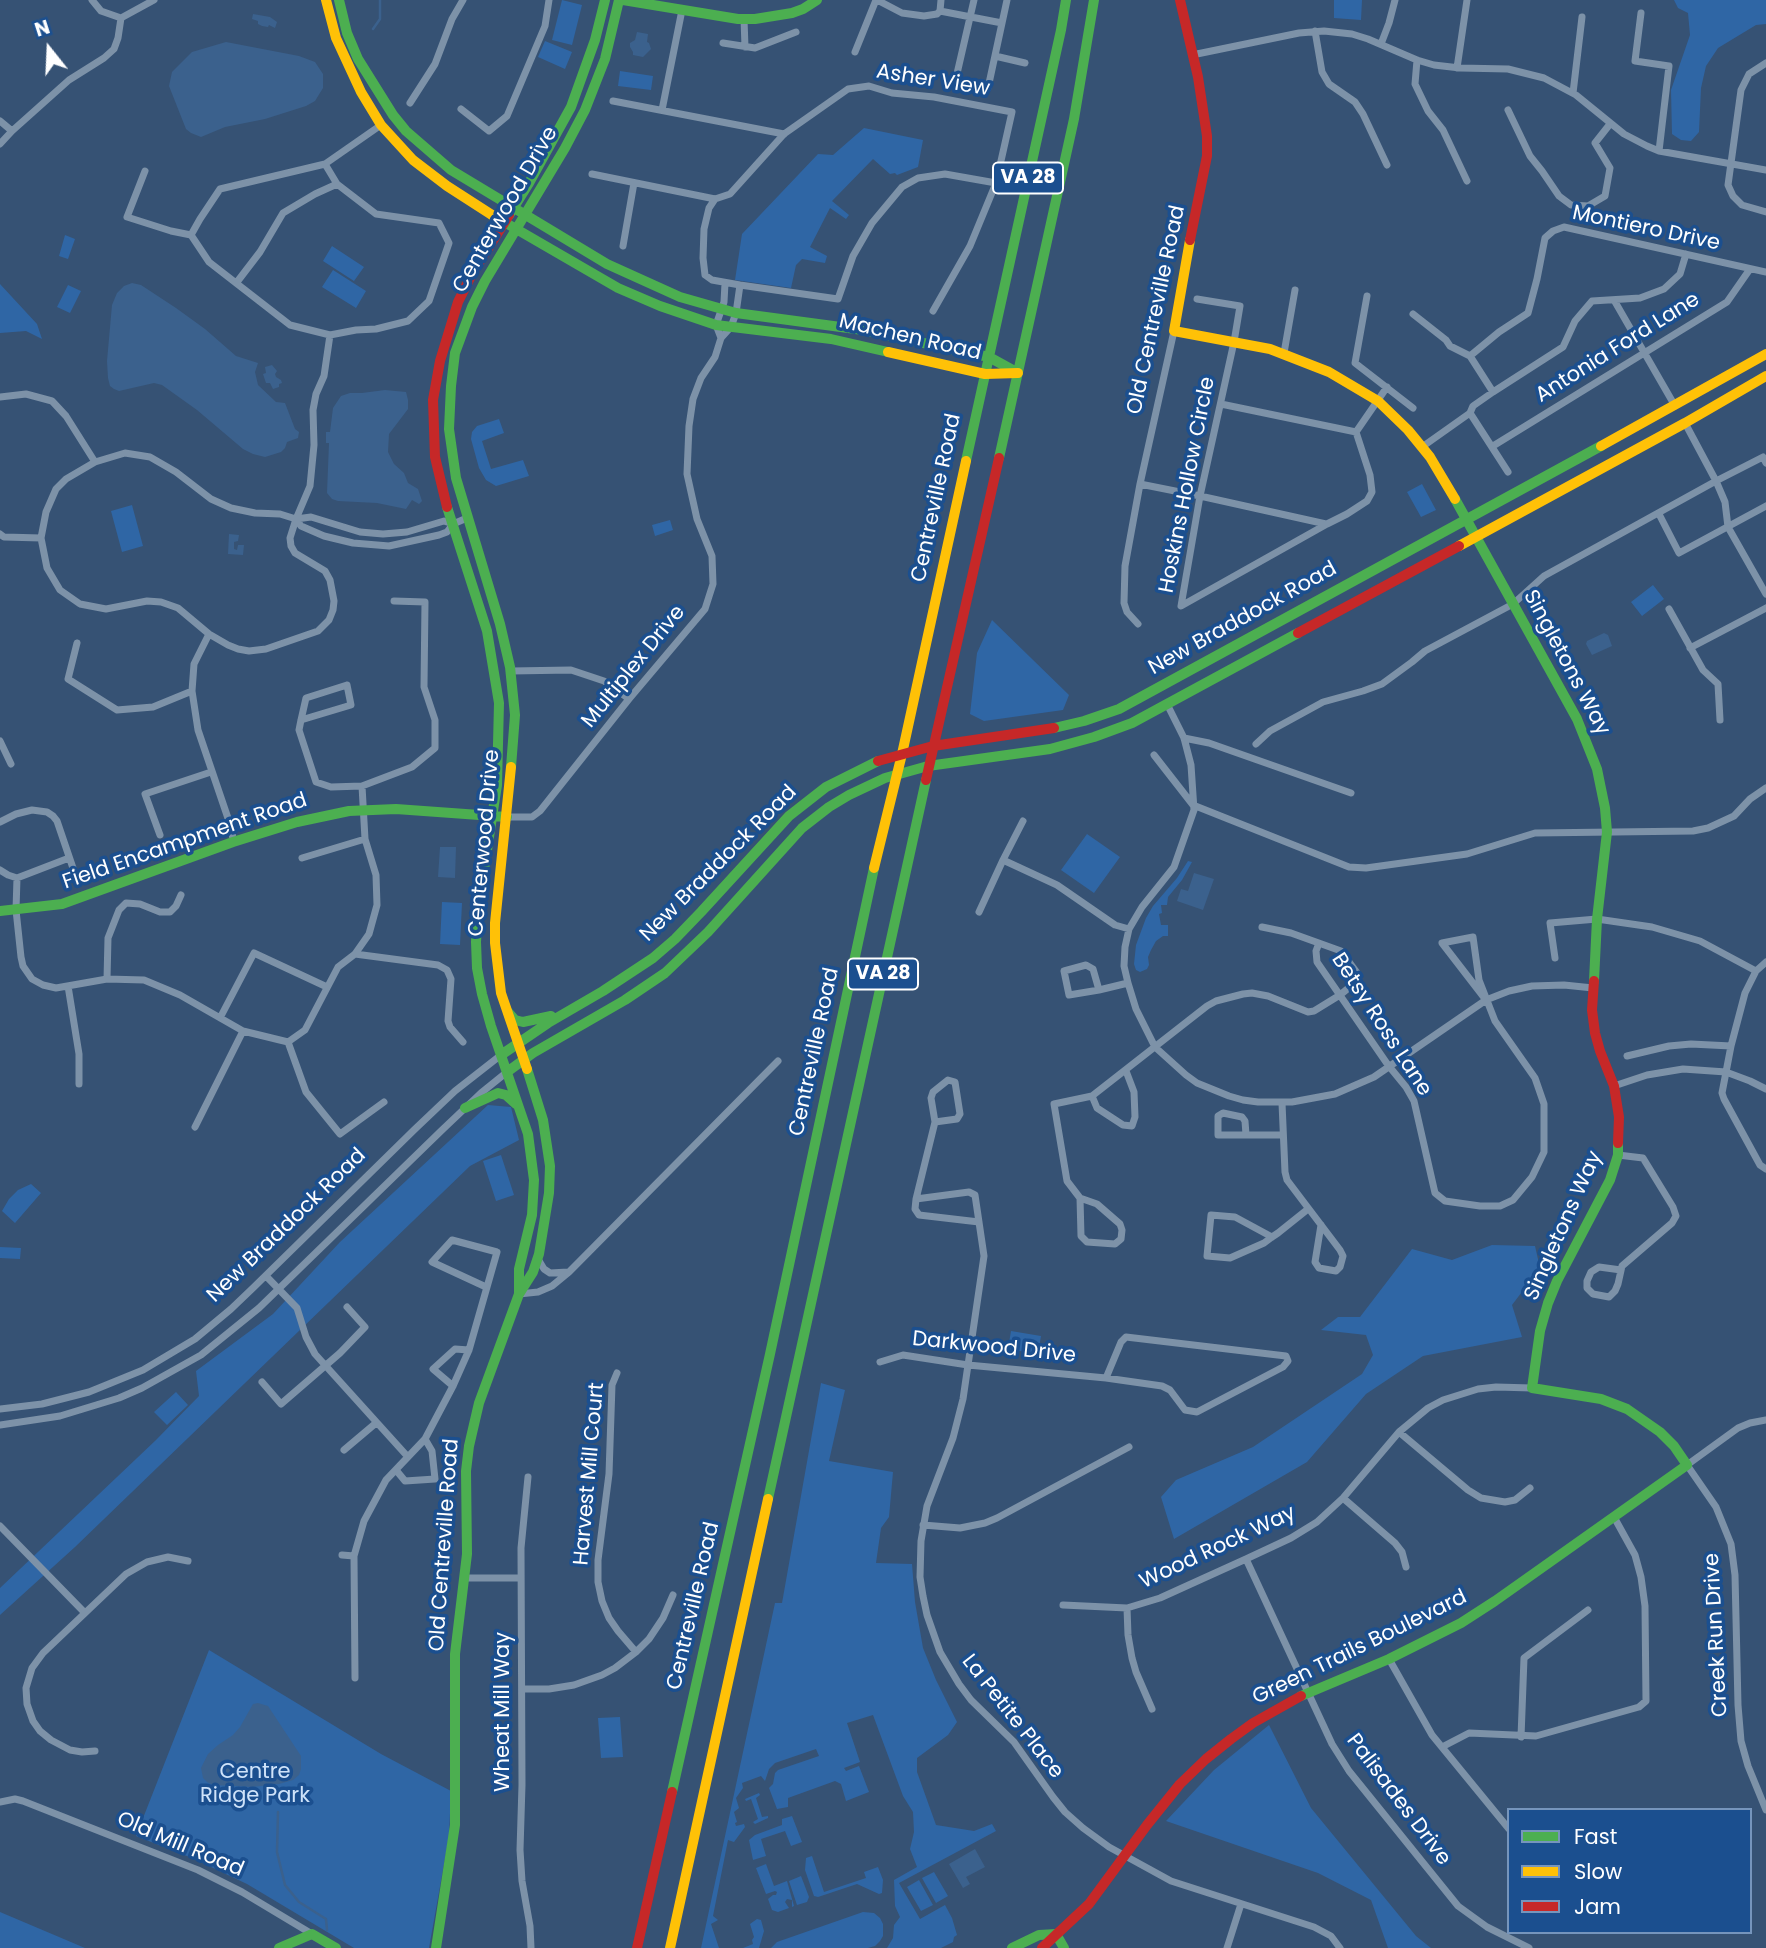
<!DOCTYPE html>
<html>
<head>
<meta charset="utf-8">
<style>
  body { margin:0 }
  #map { position:relative; width:1766px; height:1948px; overflow:hidden; background:#365274; font-family:Poppins,sans-serif }
  canvas { display:block }
  .legend { position:absolute; left:1507px; top:1808px; width:245px; height:126px; box-sizing:border-box; background:#1b4f8f; border:2px solid #7695bc; margin:0; padding:9px 12px; list-style:none; font-size:21px; color:#fff }
  .legend li { display:flex; align-items:center; gap:14px; height:35px }
  .legend b { width:35px; border:2px solid #7695bc }
  .north { position:absolute; left:14px; top:14px; width:70px; height:70px; -webkit-text-stroke:5px #1b4f8f; paint-order:stroke; rotate:342deg; font-size:19px; font-weight:700; line-height:28px; text-align:center; color:#fff }
  .north::after { content:''; display:block; margin:auto; width:24px; height:32px; background:#fff; clip-path:polygon(50% 0,100% 100%,50% 72%,0 100%) }
</style>
</head>
<body>
<div id="map">
<canvas width="1766" height="1948"></canvas>
<ul class="legend">
<li><b style="height:9px;background:#4caf50"></b>Fast</li>
<li><b style="height:9px;background:#ffc107"></b>Slow</li>
<li><b style="height:9px;background:#c62828"></b>Jam</li>
</ul>
<div class="north">N</div>
</div>
<script>
const g = document.querySelector('canvas').getContext('2d');
g.lineJoin = 'round';
function paint(path, color) { g.fillStyle = color; g.fill(path, 'evenodd'); }
const shape = rows => new Path2D(rows.map(r => 'M' + r).join(''));
function stroke(path, color, width, dash) { g.strokeStyle = color; g.lineWidth = width; g.lineCap = dash ? 'butt' : 'round'; g.setLineDash(dash || []); g.stroke(path); }
function write(font, color, halo, rows, align = 'center') {
  g.font = font + ' Poppins,sans-serif'; g.lineWidth = 7; g.setLineDash([]); g.textBaseline = 'middle'; g.strokeStyle = halo; g.fillStyle = color; for (const [text, x, y, turn = 0] of rows) {
    g.save(); g.translate(x, y); g.rotate((+turn || 0) * Math.PI / 180); g.textAlign = isNaN(turn) ? turn : align; if (halo) g.strokeText(text, 0, 0); g.fillText(text, 0, 0); g.restore();
  }
}
const green = shape([
  [562,0,582,5,572,45,552,40],
  [1334,0,1362,0,1361,20,1334,18],
  [1674,0,1766,0,1766,24,1756,25,1718,48,1706,66,1701,88,1699,132,1691,141,1681,140,1672,134,1671,90,1690,35,1688,13,1678,8],
  [545,41,572,52,565,69,538,57],
  [620,71,653,76,651,90,618,86],
  [864,128,923,140,918,167,897,175,895,173,890,174,873,159,832,201,849,215,846,219,830,208,810,247,827,256,825,263,802,259,796,265,791,288,735,280,742,234,818,154,833,155],
  [65,235,75,239,68,259,59,256],
  [332,246,364,267,354,281,323,261],
  [333,270,366,291,356,308,322,287],
  [0,284,37,324,42,339,26,331,0,333],
  [68,285,81,291,70,313,57,307],
  [499,419,504,433,482,441,491,469,523,460,529,476,496,486,486,480,479,468,471,439,472,432,477,426],
  [1422,484,1436,510,1421,517,1407,492],
  [132,505,143,546,122,552,111,511],
  [670,520,673,530,655,536,652,525],
  [1653,585,1664,599,1642,616,1631,602],
  [992,620,1069,695,1063,710,984,721,970,714,977,653],
  [1087,834,1120,857,1094,893,1061,870],
  [1188,861,1192,862,1182,880,1168,897,1167,905,1161,905,1162,913,1159,914,1161,925,1168,925,1168,936,1163,936,1156,941,1151,950,1148,957,1149,965,1147,969,1140,972,1136,970,1134,964,1136,945,1146,918,1153,906,1177,878],
  [442,902,462,903,460,945,440,944],
  [488,1105,511,1107,519,1140,470,1166,75,1547,0,1615,0,1588,156,1440,199,1396,196,1371,273,1314,340,1242],
  [501,1155,514,1195,496,1201,483,1161],
  [31,1184,41,1193,15,1223,2,1211,9,1199,18,1190],
  [1492,1245,1535,1246,1540,1268,1512,1305,1522,1337,1423,1356,1366,1394,1307,1462,1174,1539,1161,1497,1176,1480,1253,1447,1362,1374,1373,1355,1366,1335,1321,1330,1338,1317,1360,1317,1412,1249,1452,1260],
  [0,1247,21,1248,20,1259,0,1258],
  [1011,1331,1041,1336,1038,1354,1008,1349],
  [821,1383,845,1390,829,1461,893,1472,889,1517,881,1528,876,1563,912,1564,915,1602,923,1648,936,1680,957,1722,948,1735,917,1758,917,1772,936,1825,974,1831,992,1824,996,1831,899,1883,920,1919,945,1905,952,1918,957,1935,954,1937,953,1942,941,1948,887,1948,893,1938,894,1925,900,1917,895,1906,894,1880,917,1867,910,1849,914,1832,913,1812,903,1796,873,1715,847,1723,860,1762,844,1768,846,1771,859,1766,869,1792,846,1801,841,1784,835,1781,788,1798,788,1807,777,1809,769,1788,773,1784,775,1773,778,1770,819,1756,816,1749,775,1763,769,1769,765,1781,761,1776,742,1783,743,1788,736,1798,739,1808,734,1812,737,1822,735,1823,736,1826,744,1824,745,1827,734,1842,728,1840,713,1916,718,1920,711,1924,719,1948,701,1948,775,1603,782,1603],
  [176,1392,188,1405,167,1425,154,1412],
  [209,1650,381,1754,451,1791,449,1836,429,1948,354,1948,247,1884,192,1858,136,1836],
  [620,1717,623,1757,601,1758,598,1718],
  [1269,1725,1311,1808,1416,1936,1431,1948,1388,1948,1371,1900,1318,1873,1166,1821,1214,1770],
  [759,1793,760,1795,756,1798,762,1817,768,1816,768,1818,755,1824,753,1822,758,1819,751,1799,746,1801,745,1799],
  [792,1816,802,1842,791,1846,785,1831,761,1839,766,1856,753,1860,749,1840,755,1835,782,1825,782,1819],
  [812,1856,824,1892,866,1878,864,1872,878,1867,883,1880,882,1893,879,1894,857,1884,818,1897,814,1896,805,1870,806,1858],
  [766,1864,774,1886,787,1881,794,1906,792,1907,792,1900,787,1899,785,1902,789,1908,778,1912,772,1910,768,1899,773,1895,776,1895,777,1892,775,1891,766,1894,756,1868],
  [934,1872,948,1896,936,1903,922,1878],
  [801,1876,809,1897,807,1902,797,1905,789,1881],
  [919,1880,933,1905,921,1911,907,1887],
  [0,1912,85,1948,0,1948],
  [863,1912,874,1913,880,1918,883,1924,883,1936,880,1941,875,1946,868,1948,771,1948,777,1942],
  [757,1919,761,1920,764,1931,759,1948,743,1948,753,1944,752,1940,754,1937,750,1924]
]);
const water = shape([
  [253,14,270,17,277,22,275,28,269,25,268,27,262,26,258,24,258,21,252,19],
  [637,32,648,34,647,42,649,43,651,49,643,57,633,55,633,52,630,47,630,43,635,40],
  [226,42,299,56,315,62,323,74,323,88,315,101,306,106,265,119,225,127,201,137,191,133,186,129,169,86,172,72,192,52],
  [132,283,141,285,176,308,205,329,236,356,258,363,255,372,258,385,276,402,285,403,295,429,299,432,298,438,287,442,285,448,281,452,265,457,253,454,243,449,197,410,162,385,154,383,119,391,114,389,110,386,108,378,107,361,112,305,117,293,124,286],
  [272,365,277,371,275,374,276,377,281,380,282,383,279,384,279,387,273,389,270,383,266,383,263,374,266,373,265,367],
  [385,390,406,392,408,400,408,409,389,434,388,452,394,464,404,473,408,483,418,489,422,501,419,504,412,500,406,509,377,503,338,501,332,499,327,493,329,443,326,443,326,432,330,432,333,408,341,396,350,393,362,393],
  [229,534,239,535,238,541,234,542,234,549,237,550,238,545,244,545,243,555,228,554],
  [1604,633,1608,635,1612,646,1592,655,1586,644,1587,641],
  [440,847,456,847,455,878,438,877],
  [1194,873,1214,879,1203,910,1177,901,1181,889,1188,891],
  [258,1703,268,1706,301,1756,301,1769,299,1775,293,1780,279,1784,252,1787,213,1785,207,1782,203,1778,201,1768,208,1754,218,1745,233,1735,240,1727,253,1704],
  [975,1849,985,1867,966,1877,970,1884,963,1888,949,1864]
]);
const stream = shape([
  [373,29,380,19,380,0],
  [278,1812,277,1852,285,1885,299,1902,326,1919,327,1930]
]);
const street = shape([
  [92,0,101,11,121,18],
  [877,0,902,13,924,16,937,14,940,11,941,0],
  [974,0,956,78,961,83,988,88,1007,0],
  [940,11,1002,23],
  [1641,13,1635,61,1669,66,1659,151],
  [744,19,745,47],
  [1315,31,1322,72,1329,84,1355,102,1363,114,1387,165],
  [723,43,755,48,796,32],
  [1381,44,1389,23,1395,0],
  [855,52,876,0],
  [1192,55,1299,33,1324,31,1352,34,1368,39,1417,60,1434,65,1460,68,1508,69,1544,78,1576,95,1624,134,1647,146,1659,151,1766,170],
  [995,56,1025,63],
  [1417,60,1415,84,1428,111,1443,130,1467,181],
  [1766,63,1749,74,1741,90,1728,185,1733,196,1742,205,1766,212],
  [1457,68,1467,0],
  [1573,93,1582,17],
  [613,101,784,134],
  [410,103,435,64,452,19,463,0],
  [461,109,489,131,507,116,545,26,549,0],
  [662,110,682,10],
  [1508,110,1530,156,1542,171,1559,196,1571,205,1588,206,1605,196,1610,168,1595,143,1610,124],
  [0,121,12,131],
  [0,144,12,131,69,80,104,58,114,49,118,38,121,18,154,0],
  [325,164,337,184,376,214,439,223,449,243,429,301,408,321,376,329,356,330,330,335,290,325,209,262,191,235,200,219,220,189,325,164,381,125],
  [145,171,127,217,171,231,191,235],
  [592,174,715,199,730,194,784,134,848,89,869,86,892,93,934,97,1012,112,996,183,970,246,933,311],
  [715,199,709,208,704,229,703,258,705,275,712,280,740,285,838,299,853,256,872,223,902,187,918,178,945,174,996,183],
  [623,246,634,183],
  [237,282,260,252,283,213,315,194,337,184],
  [1367,296,1355,363,1413,408],
  [1197,299,1240,306,1234,342,1200,496,1181,606,1327,524,1347,514,1367,501,1372,492,1370,475,1356,432,1387,387],
  [1614,300,1675,406],
  [1413,314,1446,340,1450,346,1470,356,1493,392],
  [330,335,324,376,316,394,313,410,314,445,310,486,296,519,290,538,291,546,295,553,325,571,330,580,334,601,333,610,329,620,318,631,266,649,249,651,238,649,228,645,209,634,178,608,161,602,147,601,106,609,80,604,60,590,47,568,41,538,46,512,56,489,66,479,95,462,125,453,150,457,176,472,211,499,231,508,255,513,280,514,296,519,311,517,360,532,383,534,407,532,444,521,453,524,467,518],
  [721,338,716,325,724,302,725,283],
  [1284,353,1295,290],
  [1470,356,1499,332,1528,313,1537,279,1545,238,1553,231,1564,227,1766,272],
  [0,397,26,394,52,401,66,416,95,462],
  [1221,404,1356,432],
  [1470,413,1508,472],
  [1685,423,1716,481,1725,502,1728,527,1766,594],
  [1493,446,1727,302,1750,269],
  [1422,447,1470,413,1473,406,1493,392,1563,347,1575,321,1592,301,1640,298,1664,289,1680,274,1686,254],
  [1140,484,1200,496,1326,524],
  [1659,514,1679,553,1766,506],
  [296,519,301,526,324,536,353,543,389,546,439,535,447,532,453,524],
  [0,534,4,537,41,538],
  [1669,609,1703,670,1718,684,1720,720],
  [1138,624,1127,612,1124,603,1125,566,1140,484,1174,331],
  [209,634,194,664,192,691,198,730,232,830,233,842],
  [77,643,68,679,117,710,153,707,192,691],
  [1690,648,1766,608],
  [511,671,571,670,604,681,629,699],
  [301,720,351,705,347,685,306,698,301,720,299,730,316,782,331,787,362,786,412,767,435,748,435,720,424,687,425,602,394,601],
  [1184,738,1209,743,1351,793],
  [0,741,11,764],
  [1256,744,1270,731,1323,702,1363,691,1382,684,1412,662,1425,651,1513,604,1544,576,1716,481,1763,457,1766,463],
  [1154,755,1193,805,1349,867,1366,868,1467,854,1535,833,1693,831,1708,828,1734,816,1750,799,1766,788],
  [507,817,532,817,540,811,629,699,705,609,713,584,712,556,697,519,687,474,689,426,693,399,701,378,715,357,721,338,731,327,736,313,740,285],
  [0,822,16,814,32,810,47,812,53,816,57,821,75,874],
  [160,835,145,794,211,772],
  [302,858,365,839],
  [1003,860,1057,885,1115,925,1129,929,1125,947,1124,966,1128,983,1136,1009,1155,1047,1186,1075,1197,1083,1229,1096,1243,1100,1258,1102,1292,1102,1335,1094,1374,1077,1486,1000,1509,991,1532,986,1564,985,1593,988],
  [0,870,8,875,17,878,69,858],
  [17,878,16,910,21,957,23,966,32,979,43,985,56,988,107,979,144,980,180,995,243,1031,288,1042,305,1030,338,967,355,954,369,934,377,905,376,875,365,839,362,786],
  [979,912,1003,860,1023,821],
  [1129,929,1142,907,1174,867,1194,810,1191,765,1184,738,1167,704],
  [1319,943,1316,951,1317,962,1388,1065,1406,1087,1414,1101,1435,1193,1445,1201,1480,1206,1500,1206,1513,1200,1532,1177,1544,1152,1544,1104,1535,1078,1495,1021,1479,980,1473,937,1442,943,1486,1000],
  [355,954,438,965,447,970,451,979,448,1021,450,1027,463,1042],
  [1555,958,1550,923,1597,919,1652,927,1700,941,1756,971],
  [1766,962,1756,971,1745,993,1731,1046,1722,1093,1724,1099,1760,1165,1766,1169],
  [107,979,108,938,119,910,126,903,140,904,160,912,170,912,176,906,181,895],
  [68,986,79,1054,79,1084],
  [1099,990,1093,969,1086,965,1064,971,1069,995,1099,990,1128,983],
  [220,1018,254,953,327,987],
  [288,1042,306,1092,340,1134,384,1102],
  [1627,1056,1669,1046,1691,1044,1731,1046],
  [1614,1086,1647,1075,1683,1069,1726,1072,1750,1081,1766,1089],
  [1092,1096,1097,1108,1123,1125,1132,1126,1135,1117,1134,1092,1126,1071],
  [1282,1103,1285,1172,1287,1180,1340,1250,1343,1256,1340,1267,1336,1271,1319,1268,1315,1262,1321,1225],
  [935,1122,957,1119,960,1114,955,1082,948,1080,933,1092,931,1098,935,1122,916,1199,969,1192,975,1195,984,1256,963,1399,953,1438,927,1506,921,1541,920,1577,923,1596,927,1615,940,1652,959,1684,971,1700,1014,1742,1053,1797,1065,1812,1083,1828,1109,1847,1171,1881,1314,1927,1331,1936,1340,1948],
  [195,1127,243,1031],
  [1246,1135,1245,1121,1242,1117,1223,1113,1218,1116,1218,1135,1282,1135],
  [1618,1155,1643,1158,1673,1207,1676,1216,1672,1223,1622,1266,1618,1284,1615,1291,1609,1297,1593,1294,1587,1288,1587,1281,1591,1272,1599,1267,1621,1270],
  [1080,1198,1081,1236,1087,1242,1115,1244,1121,1239,1122,1230,1120,1224,1097,1204,1080,1198,1067,1181,1054,1104,1092,1096,1207,1006,1216,1001,1243,994,1252,993,1268,996,1308,1012,1314,1011,1340,995,1357,981,1358,974,1341,951,1291,933,1262,927],
  [916,1199,915,1209,919,1215,979,1222],
  [1272,1237,1235,1217,1211,1215,1207,1256,1230,1258,1264,1243,1272,1237,1278,1233,1308,1209],
  [538,1259,544,1269,550,1273,568,1272],
  [266,1276,297,1308,306,1337,315,1354,408,1457],
  [519,1294,538,1292,552,1286,569,1272,778,1061],
  [880,1362,903,1355,968,1365,1106,1378,1162,1386,1170,1390,1185,1410,1197,1412,1283,1367,1288,1361,1286,1356,1126,1337,1121,1342,1106,1378],
  [617,1373,612,1385,609,1474,598,1560,598,1582,602,1601,609,1618,618,1631,636,1652],
  [262,1382,281,1404,340,1353,365,1327,347,1307],
  [453,1386,433,1369,455,1349,469,1350],
  [0,1409,42,1404,89,1392,143,1370,195,1339,231,1309,254,1287,414,1130,455,1091,501,1055],
  [1766,1420,1750,1423,1738,1428,1687,1465,1716,1507,1731,1544,1735,1575,1738,1705,1741,1741,1748,1766,1766,1810],
  [0,1425,60,1416,119,1398,142,1388,201,1355,259,1308,441,1131,481,1093,507,1072],
  [1399,1432,1468,1490,1481,1498,1505,1502,1515,1500,1530,1488],
  [344,1450,376,1423],
  [396,1470,405,1481,435,1479,432,1451,425,1439],
  [528,1477,521,1548,522,1785,520,1850,522,1881,530,1926,531,1948],
  [1343,1498,1395,1543,1402,1552,1406,1567],
  [923,1525,960,1528,985,1523,997,1518,1129,1447],
  [0,1526,84,1612],
  [342,1555,354,1556],
  [1246,1559,1332,1744,1349,1771,1458,1906,1487,1927,1529,1948],
  [464,1578,521,1578],
  [1063,1605,1127,1608,1160,1598,1246,1559,1291,1538,1317,1522,1343,1498,1399,1432,1428,1408,1443,1400,1478,1389,1496,1387,1532,1388],
  [1127,1608,1128,1635,1132,1658,1136,1672,1152,1709],
  [1389,1659,1432,1735,1509,1829],
  [355,1678,354,1556,364,1521,386,1480,425,1439,453,1386,469,1350,497,1252,452,1240,432,1262,486,1287],
  [522,1689,549,1689,574,1685,602,1675,615,1668,636,1652,649,1639,663,1618,673,1595],
  [1521,1737,1524,1658,1588,1610],
  [1442,1747,1469,1733,1536,1736,1639,1707,1646,1701,1645,1606,1641,1577,1635,1555,1614,1517],
  [95,1751,82,1752,70,1750,51,1740,40,1731,33,1721,27,1704,26,1688,32,1668,43,1653,126,1574,147,1562,168,1557,188,1561],
  [0,1802,15,1799,23,1801,198,1870,242,1892,312,1934],
  [1227,1948,1241,1904]
]);
const fast = shape([
  [339,0,347,33,358,59,393,115,406,131,451,170,607,264,680,297,736,313,863,330,989,357,1018,373],
  [623,0,738,19,755,19,792,13,803,9,817,0],
  [492,215,618,288,660,306,716,325,831,339,888,352],
  [509,215,529,183,571,107,595,40,605,0],
  [999,458,1074,119,1094,0],
  [966,461,1061,30,1066,0],
  [1455,499,1577,719,1597,769,1605,808,1607,832,1597,919,1594,981],
  [447,507,487,631,499,703,497,785,478,908,476,942,477,968,482,994,491,1026,528,1134,534,1180,532,1215,519,1269,519,1294],
  [1054,728,1084,721,1119,709,1601,446],
  [511,767,515,715,510,667,500,624,456,478,449,429,451,386,455,353,472,307,485,281,565,148,585,110,605,59,619,0],
  [0,911,62,904,233,842,297,822,349,811,396,809,507,817],
  [508,1012,515,1020,523,1022,551,1016],
  [501,1055,548,1023,603,991,653,958,675,939,701,912,789,816,826,787,878,761],
  [507,1072,533,1053,625,1000,665,973,708,932,802,828,829,807,849,795,885,778,928,766,1050,749,1094,737,1132,723,1298,633],
  [465,1108,498,1093,506,1095,516,1104],
  [768,1499,926,780],
  [1301,1696,1389,1659,1461,1623,1495,1601,1687,1465,1674,1446,1660,1432,1627,1409,1601,1399,1532,1388,1540,1331,1548,1303,1557,1281,1610,1180,1618,1155,1618,1143],
  [672,1792,770,1354,874,868],
  [1056,1934,1064,1948],
  [279,1948,312,1934,336,1948],
  [436,1948,455,1825,455,1654,467,1554,466,1471,469,1446,479,1403,519,1294,533,1272,539,1254,549,1193,550,1166,543,1120,527,1069],
  [1012,1948,1039,1935,1056,1934]
]);
const slow = shape([
  [326,0,336,38,361,92,381,125,413,160,447,186,492,215],
  [1190,240,1174,331,1270,349,1329,372,1378,401,1408,430,1430,457,1455,499],
  [888,352,985,374,1018,373],
  [1601,446,1766,354],
  [1459,546,1685,423,1766,376],
  [511,767,495,923,495,943,501,993,527,1069],
  [874,868,902,754,966,461],
  [670,1948,768,1499]
]);
const jam = shape([
  [1180,0,1198,77,1207,136,1207,156,1190,240],
  [447,507,435,457,433,400,440,361,458,302,473,272,509,215],
  [1298,633,1459,546],
  [878,761,933,746,1054,728],
  [926,780,999,458],
  [1594,981,1592,1010,1595,1033,1600,1051,1614,1086,1619,1117,1618,1143],
  [637,1948,672,1792],
  [1042,1948,1089,1904,1147,1825,1180,1784,1206,1759,1231,1739,1253,1723,1301,1696]
]);
const shields = [
  [1028,178,70],
  [883,974,70]
];
const shieldNames = [
  ["VA 28",1028,178],
  ["VA 28",883,974]
];
const streetNames = [
  ["Asher View",933,81,9],
  ["Centerwood Drive",506,210,-60],
  ["Montiero Drive",1646,229,12],
  ["Old Centreville Road",1157,310,-78],
  ["Machen Road",910,338,13],
  ["Antonia Ford Lane",1618,348,-32],
  ["Hoskins Hollow Circle",1188,485,-79],
  ["Centreville Road",937,498,-78],
  ["New Braddock Road",1243,619,-29],
  ["Singletons Way",1566,663,62],
  ["Multiplex Drive",634,667,-51],
  ["Field Encampment Road",185,842,-19],
  ["Centerwood Drive",485,843,-85],
  ["New Braddock Road",719,864,-45],
  ["Betsy Ross Lane",1381,1025,57],
  ["Centreville Road",815,1052,-78],
  ["New Braddock Road",287,1226,-44],
  ["Singletons Way",1564,1226,-66],
  ["Darkwood Drive",994,1348,6],
  ["Harvest Mill Court",590,1474,-85],
  ["Old Centreville Road",445,1545,-86],
  ["Wood Rock Way",1218,1548,-25],
  ["Centreville Road",694,1606,-77],
  ["Creek Run Drive",1717,1635,-93],
  ["Green Trails Boulevard",1360,1648,-26],
  ["Wheat Mill Way",504,1712,-90],
  ["La Petite Place",1012,1717,52],
  ["Palisades Drive",1398,1800,53],
  ["Old Mill Road",180,1845,23]
];
const parkNames = [
  ["Centre",255,1773],
  ["Ridge Park",255,1797]
];
paint(green, '#2f66a5');
paint(water, '#3b618d');
stroke(stream, '#3b618d', 2.5);
stroke(street, '#7d92a8', 7);
stroke(fast, '#4caf50', 10);
stroke(slow, '#ffc107', 10);
stroke(jam, '#c62828', 10);
for (const [x, y, w] of shields) { const box = new Path2D(); box.roundRect(x - w / 2, y - 15.5, w, 31, 5); g.fillStyle = '#1b4f8f'; g.fill(box); stroke(box, '#fff', 2); }
write('bold 19px', '#fff', null, shieldNames);
write('21px', '#fff', '#1b4f8f', streetNames);
write('21px', '#cfe3fa', '#1b4f8f', parkNames);
</script>
</body>
</html>
